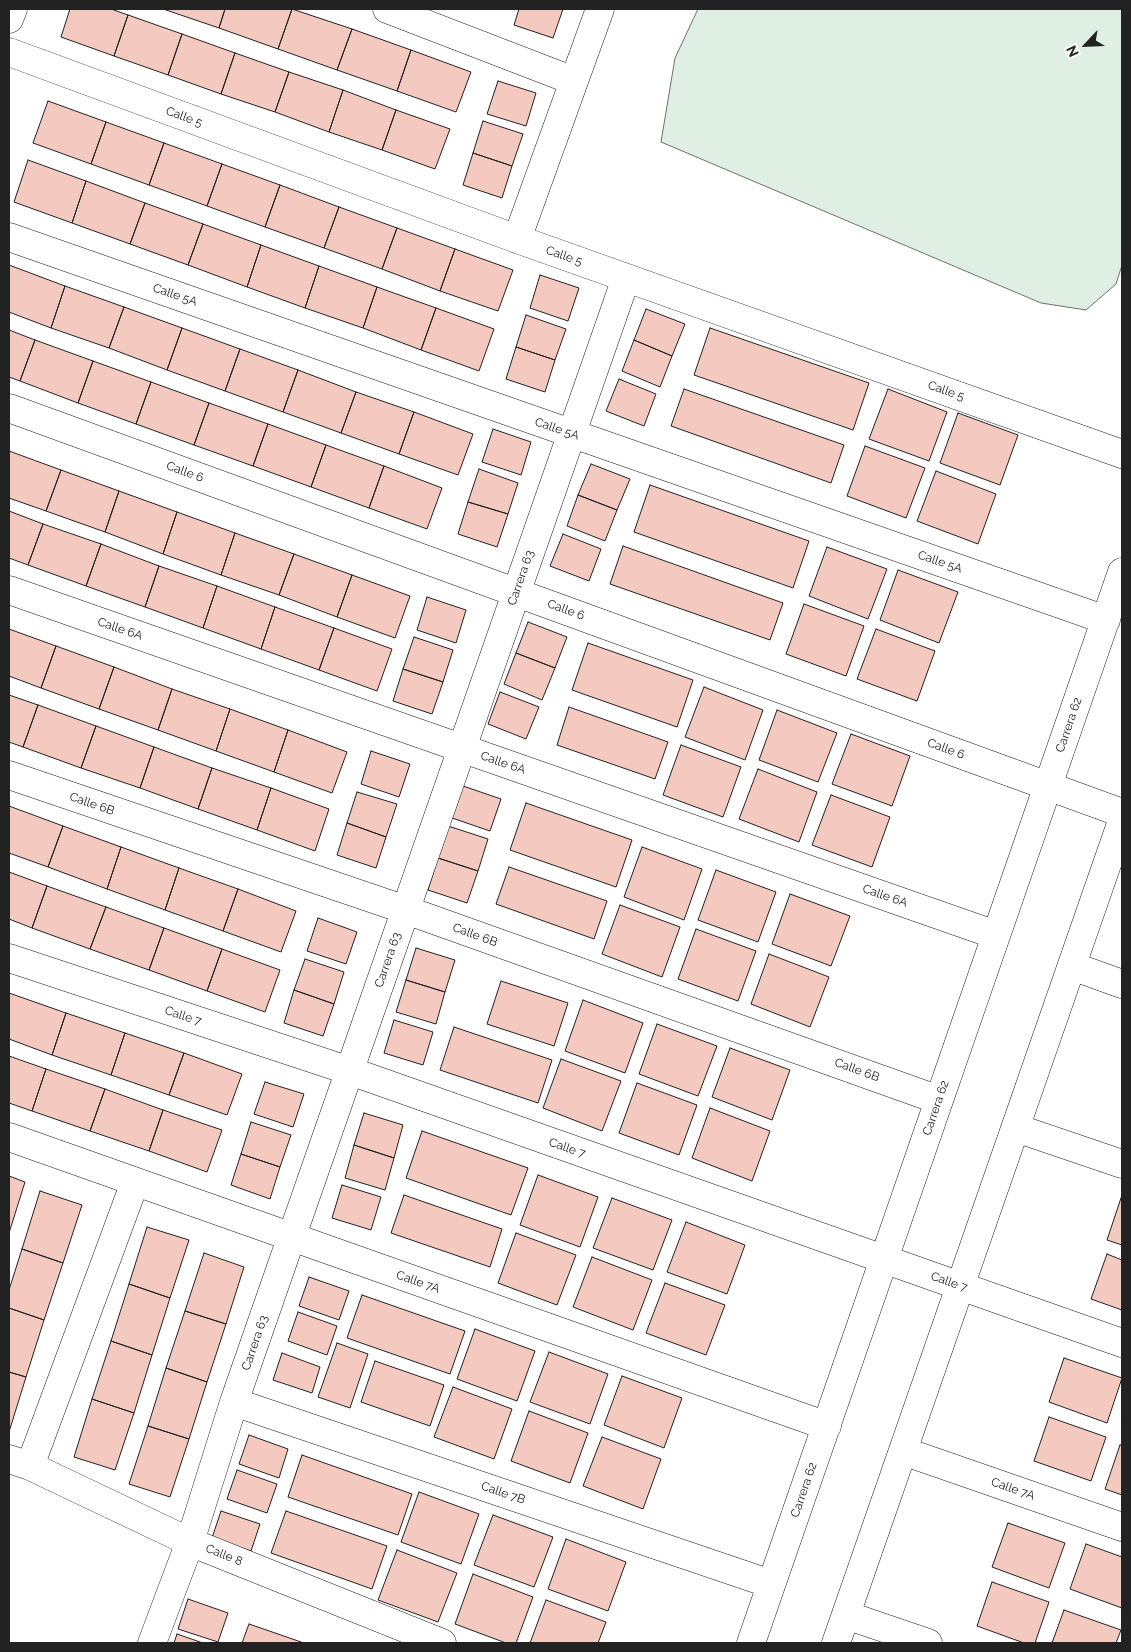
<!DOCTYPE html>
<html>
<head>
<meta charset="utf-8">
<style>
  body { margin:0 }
  #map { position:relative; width:1131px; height:1652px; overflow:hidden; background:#fff; font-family:Raleway,sans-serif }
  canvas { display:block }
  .frame { position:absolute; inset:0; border:10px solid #222; pointer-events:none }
  .north { position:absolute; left:1061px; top:20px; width:50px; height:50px; -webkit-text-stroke:4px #fff; paint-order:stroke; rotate:245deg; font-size:14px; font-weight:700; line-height:20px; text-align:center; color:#222 }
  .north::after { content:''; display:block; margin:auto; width:18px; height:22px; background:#222; clip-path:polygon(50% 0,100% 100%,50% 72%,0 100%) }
</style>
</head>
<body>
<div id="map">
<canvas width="1131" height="1652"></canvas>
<div class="frame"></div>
<div class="north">N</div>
</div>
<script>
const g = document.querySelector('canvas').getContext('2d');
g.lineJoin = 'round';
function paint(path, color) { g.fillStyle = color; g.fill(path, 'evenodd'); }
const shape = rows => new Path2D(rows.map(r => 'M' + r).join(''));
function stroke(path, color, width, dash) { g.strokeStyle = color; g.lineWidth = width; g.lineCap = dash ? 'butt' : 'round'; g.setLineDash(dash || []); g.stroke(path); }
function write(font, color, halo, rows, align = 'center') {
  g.font = font + ' Raleway,sans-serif'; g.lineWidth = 4; g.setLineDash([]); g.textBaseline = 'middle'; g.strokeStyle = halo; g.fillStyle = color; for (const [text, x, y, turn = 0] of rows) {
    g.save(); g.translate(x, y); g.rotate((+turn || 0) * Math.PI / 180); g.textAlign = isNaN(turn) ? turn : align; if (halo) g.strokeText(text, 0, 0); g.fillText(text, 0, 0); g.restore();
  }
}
const green = shape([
  [698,9,1122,9,1122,265,1116,284,1086,310,1041,303,661,142,675,58,698,9]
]);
const building = shape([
  [70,9,111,9,128,15,114,56,61,37,70,9],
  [163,9,225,9,219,28,163,9],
  [225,9,292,9,278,49,219,28,225,9],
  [292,9,352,29,337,70,278,49,292,9],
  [519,9,563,9,553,38,514,25,519,9],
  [128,15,182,34,168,75,114,56,128,15],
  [352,29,411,50,397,91,337,70,352,29],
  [182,34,235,53,221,94,168,75,182,34],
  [411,50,471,72,456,112,397,91,411,50],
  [235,53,289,72,275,112,221,94,235,53],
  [289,72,343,90,329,132,275,112,289,72],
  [498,81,536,93,526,126,487,114,498,81],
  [343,90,396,110,382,150,329,132,343,90],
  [48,101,106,122,91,164,33,143,48,101],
  [396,110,450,129,435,169,382,150,396,110],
  [483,121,523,134,512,166,473,153,483,121],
  [106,122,164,143,149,185,91,164,106,122],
  [164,143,222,164,207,206,149,185,164,143],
  [473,153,512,166,502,198,463,185,473,153],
  [28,160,86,181,72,223,14,202,28,160],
  [222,164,280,185,265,227,207,206,222,164],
  [86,181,145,203,130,244,72,223,86,181],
  [280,185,339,207,324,248,265,227,280,185],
  [145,203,203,224,188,265,130,244,145,203],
  [339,207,397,228,382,269,324,248,339,207],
  [203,224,261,245,247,287,188,265,203,224],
  [397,228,455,249,440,291,382,269,397,228],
  [261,245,319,266,305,308,247,287,261,245],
  [455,249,513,270,498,311,440,291,455,249],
  [9,265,65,286,51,328,9,312,9,265],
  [319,266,377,287,363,328,305,308,319,266],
  [540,275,579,288,568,321,530,308,540,275],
  [65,286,124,307,109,348,51,328,65,286],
  [377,287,436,308,421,350,363,328,377,287],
  [124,307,182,328,167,370,109,348,124,307],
  [436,308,494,329,479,371,421,350,436,308],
  [646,309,685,324,672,356,634,340,646,309],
  [526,315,566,329,555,360,516,347,526,315],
  [182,328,240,349,225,391,167,370,182,328],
  [710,328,869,383,853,430,694,375,710,328],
  [9,330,35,340,20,381,9,377,9,330],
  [35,340,93,361,78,403,20,381,35,340],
  [634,340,672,356,660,387,622,371,634,340],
  [516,347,555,360,545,392,506,379,516,347],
  [240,349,298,370,283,412,225,391,240,349],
  [93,361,151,382,136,424,78,403,93,361],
  [298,370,356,392,341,433,283,412,298,370],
  [619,379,656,394,644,426,606,411,619,379],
  [151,382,209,403,194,445,136,424,151,382],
  [684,389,844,445,831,483,671,426,684,389],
  [888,389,947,412,929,461,869,439,888,389],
  [356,392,414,412,399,454,341,433,356,392],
  [209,403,268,424,253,466,194,445,209,403],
  [414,412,473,434,458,475,399,454,414,412],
  [958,413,1018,435,1000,485,940,463,958,413],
  [268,424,326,445,311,487,253,466,268,424],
  [493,429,531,442,521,475,482,462,493,429],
  [326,445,384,466,369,508,311,487,326,445],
  [865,446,925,468,906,518,847,496,865,446],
  [9,451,61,470,46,511,9,498,9,451],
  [591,464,630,479,617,510,578,495,591,464],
  [384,466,442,488,427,529,369,508,384,466],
  [479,469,518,483,508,514,468,502,479,469],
  [61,470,119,491,105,532,46,511,61,470],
  [936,471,996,494,978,544,917,521,936,471],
  [650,485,809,541,793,588,634,532,650,485],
  [119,491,177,512,163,554,105,532,119,491],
  [578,495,617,510,605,541,567,526,578,495],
  [468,502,508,514,497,547,458,534,468,502],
  [9,511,43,524,28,565,9,558,9,511],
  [177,512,235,533,221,575,163,554,177,512],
  [43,524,101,544,86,586,28,565,43,524],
  [235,533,294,554,279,595,221,575,235,533],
  [563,534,601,549,589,581,550,566,563,534],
  [101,544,159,566,145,607,86,586,101,544],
  [623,546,783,603,770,640,610,584,623,546],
  [827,547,887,569,868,619,809,596,827,547],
  [294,554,352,575,337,617,279,595,294,554],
  [159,566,217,586,203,628,145,607,159,566],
  [898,570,958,592,939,643,880,620,898,570],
  [352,575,410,596,395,638,337,617,352,575],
  [217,586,275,607,261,649,203,628,217,586],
  [427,597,466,610,456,643,417,630,427,597],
  [804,604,864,626,846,676,786,654,804,604],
  [275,607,334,628,319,670,261,649,275,607],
  [528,622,567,637,555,668,516,653,528,622],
  [334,628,392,649,377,691,319,670,334,628],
  [9,629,56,646,41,688,9,676,9,629],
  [876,629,935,651,917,701,857,679,876,629],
  [414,637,453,650,443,682,403,669,414,637],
  [588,643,693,680,677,727,572,690,588,643],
  [56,646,114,667,99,709,41,688,56,646],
  [516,653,555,668,542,700,504,684,516,653],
  [114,667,172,689,158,730,99,709,114,667],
  [403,669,443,682,432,714,393,701,403,669],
  [704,687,763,710,745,760,685,737,704,687],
  [172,689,230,709,216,751,158,730,172,689],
  [500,692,539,707,526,739,488,724,500,692],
  [9,695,38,705,23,747,9,742,9,695],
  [38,705,96,726,81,768,23,747,38,705],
  [569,707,668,742,655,779,557,745,569,707],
  [230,709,288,730,274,772,216,751,230,709],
  [777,710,837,733,818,782,759,760,777,710],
  [96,726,154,747,140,788,81,768,96,726],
  [288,730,347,752,332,793,274,772,288,730],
  [851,734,910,756,892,806,832,784,851,734],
  [681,745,741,767,723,817,663,795,681,745],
  [154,747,212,768,198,809,140,788,154,747],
  [371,751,410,764,399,797,361,784,371,751],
  [212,768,271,788,257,830,198,809,212,768],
  [758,769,817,792,799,842,739,819,758,769],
  [463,786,501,799,490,831,452,818,463,786],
  [271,788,329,809,315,851,257,830,271,788],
  [357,792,397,804,386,837,347,823,357,792],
  [831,795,890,817,872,867,812,845,831,795],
  [526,803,632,840,616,887,510,850,526,803],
  [9,806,63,826,48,867,9,853,9,806],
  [347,823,386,837,376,868,337,855,347,823],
  [63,826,121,847,107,889,48,867,63,826],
  [448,826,488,839,478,871,438,858,448,826],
  [121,847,179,868,165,910,107,889,121,847],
  [642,847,702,869,684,920,624,897,642,847],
  [438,858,478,871,467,903,428,890,438,858],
  [509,867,607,901,594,939,496,904,509,867],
  [179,868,238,889,223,931,165,910,179,868],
  [716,870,776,892,758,942,698,920,716,870],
  [9,872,47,886,32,928,9,919,9,872],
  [47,886,106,907,90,949,32,928,47,886],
  [238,889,296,911,281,952,223,931,238,889],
  [790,894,850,916,831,966,772,944,790,894],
  [620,905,680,927,662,977,602,954,620,905],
  [106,907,164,928,149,970,90,949,106,907],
  [318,918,357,932,346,964,307,951,318,918],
  [164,928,222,949,207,991,149,970,164,928],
  [696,929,756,951,738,1001,678,979,696,929],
  [416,948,455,960,445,992,406,980,416,948],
  [222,949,280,970,265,1012,207,991,222,949],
  [769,954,829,977,810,1027,751,1004,769,954],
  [305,959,344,972,334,1004,294,990,305,959],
  [406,980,445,992,436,1024,396,1012,406,980],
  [501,981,568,1003,554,1046,487,1024,501,981],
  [294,990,334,1004,323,1036,284,1023,294,990],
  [9,993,66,1013,52,1055,9,1039,9,993],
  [583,1000,643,1023,625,1073,565,1051,583,1000],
  [66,1013,125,1033,111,1075,52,1055,66,1013],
  [394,1020,433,1032,423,1065,384,1053,394,1020],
  [657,1024,717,1046,698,1096,639,1074,657,1024],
  [454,1027,552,1060,538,1103,440,1070,454,1027],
  [125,1033,184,1053,169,1095,111,1075,125,1033],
  [730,1048,790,1070,772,1120,712,1097,730,1048],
  [184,1053,242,1074,227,1115,169,1095,184,1053],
  [9,1056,46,1069,32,1111,9,1103,9,1056],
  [561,1059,621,1081,602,1131,543,1108,561,1059],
  [46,1069,105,1089,90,1131,32,1111,46,1069],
  [265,1082,304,1094,293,1127,254,1114,265,1082],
  [637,1083,697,1105,679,1155,619,1133,637,1083],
  [105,1089,163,1110,149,1151,90,1131,105,1089],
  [710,1108,770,1131,752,1181,692,1158,710,1108],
  [163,1110,222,1130,207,1172,149,1151,163,1110],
  [364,1113,403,1125,394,1158,354,1145,364,1113],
  [251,1122,291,1135,280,1167,241,1154,251,1122],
  [422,1131,528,1168,511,1215,406,1178,422,1131],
  [354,1145,394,1158,385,1190,345,1178,354,1145],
  [241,1154,280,1167,270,1199,231,1185,241,1154],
  [538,1175,598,1197,580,1247,520,1225,538,1175],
  [9,1176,25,1182,9,1233,9,1176],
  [342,1185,381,1197,371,1230,332,1218,342,1185],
  [40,1191,82,1205,63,1263,22,1249,40,1191],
  [404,1195,502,1229,490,1267,391,1233,404,1195],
  [1122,1195,1122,1245,1107,1240,1122,1195],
  [612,1198,672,1220,653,1270,593,1248,612,1198],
  [686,1222,745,1245,727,1294,667,1272,686,1222],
  [147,1227,189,1240,170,1298,129,1284,147,1227],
  [516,1233,576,1255,557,1305,498,1283,516,1233],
  [22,1249,63,1263,44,1320,9,1308,9,1290,22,1249],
  [204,1253,244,1267,226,1324,185,1311,204,1253],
  [1107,1254,1122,1260,1122,1310,1091,1299,1107,1254],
  [592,1257,652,1280,633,1330,573,1307,592,1257],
  [309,1277,349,1291,339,1320,299,1306,309,1277],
  [665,1283,725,1305,706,1355,646,1333,665,1283],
  [129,1284,170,1298,152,1355,111,1341,129,1284],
  [362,1295,465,1331,450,1374,347,1338,362,1295],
  [9,1308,44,1320,26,1377,9,1372,9,1308],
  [185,1311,226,1324,207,1382,166,1368,185,1311],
  [298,1312,337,1326,327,1355,288,1341,298,1312],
  [475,1329,535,1351,517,1401,457,1379,475,1329],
  [111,1341,152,1355,134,1413,92,1399,111,1341],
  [337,1343,368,1354,350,1408,318,1397,337,1343],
  [549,1352,608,1374,590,1424,530,1402,549,1352],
  [282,1353,320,1367,312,1393,273,1380,282,1353],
  [1064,1358,1122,1378,1107,1423,1049,1402,1064,1358],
  [375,1361,444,1385,430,1426,361,1402,375,1361],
  [166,1368,207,1382,189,1439,148,1426,166,1368],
  [9,1372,26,1377,9,1432,9,1372],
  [622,1376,682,1398,664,1448,604,1425,622,1376],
  [453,1387,512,1409,494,1459,434,1437,453,1387],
  [92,1399,134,1413,115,1470,74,1457,92,1399],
  [529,1411,588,1433,570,1483,511,1461,529,1411],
  [1049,1417,1106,1437,1091,1481,1034,1461,1049,1417],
  [148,1426,189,1439,170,1497,129,1484,148,1426],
  [249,1435,288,1449,279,1478,239,1464,249,1435],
  [602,1437,661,1459,643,1509,583,1486,602,1437],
  [1120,1445,1122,1446,1122,1495,1105,1489,1120,1445],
  [302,1455,412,1494,398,1535,288,1497,302,1455],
  [237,1470,277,1484,267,1513,227,1499,237,1470],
  [419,1492,479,1514,461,1564,401,1542,419,1492],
  [221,1511,260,1524,251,1551,212,1538,221,1511],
  [286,1511,387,1546,372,1589,271,1553,286,1511],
  [493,1515,553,1537,534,1587,474,1565,493,1515],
  [1008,1523,1065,1543,1049,1588,992,1567,1008,1523],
  [566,1539,626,1562,608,1611,548,1589,566,1539],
  [1086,1544,1122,1557,1122,1608,1070,1589,1086,1544],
  [397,1550,457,1573,438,1622,378,1600,397,1550],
  [473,1574,533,1597,516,1643,506,1643,455,1624,473,1574],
  [992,1582,1049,1602,1035,1643,1024,1643,977,1626,992,1582],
  [188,1599,228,1613,218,1642,178,1629,188,1599],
  [546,1600,606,1622,598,1643,530,1643,546,1600],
  [1064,1610,1121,1630,1116,1643,1052,1643,1064,1610],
  [249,1624,304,1643,242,1643,249,1624],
  [177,1634,203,1643,174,1643,177,1634]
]);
const minor = shape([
  [387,9,574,81],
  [9,19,13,9],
  [9,52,517,239,1122,454],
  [9,237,1106,620],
  [517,239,600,9],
  [9,408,1122,813],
  [9,590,996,935],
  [9,775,406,910,939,1100],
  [9,958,350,1071,1122,1343],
  [1072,966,1122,984],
  [1016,1128,1122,1164],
  [9,1137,827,1426],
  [234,1402,771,1584],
  [903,1451,1122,1527],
  [9,1459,30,1466,190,1542,442,1643],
  [30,1466,135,1182],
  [846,1615,928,1643],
  [152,1643,190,1542,234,1402,626,278],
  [751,1643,1122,572],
  [836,1643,1122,821]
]);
const streetNames = [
  ["Calle 5",184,117,20],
  ["Calle 5",564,256,19],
  ["Calle 5A",175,295,19],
  ["Calle 5",946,391,19],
  ["Calle 5A",557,429,19],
  ["Calle 6",185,472,20],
  ["Calle 5A",940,562,19],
  ["Carrera 63",521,578,-71],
  ["Calle 6",566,610,20],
  ["Calle 6A",120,629,19],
  ["Carrera 62",1069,725,-71],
  ["Calle 6",946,749,20],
  ["Calle 6A",503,763,19],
  ["Calle 6B",92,804,19],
  ["Calle 6A",885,896,19],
  ["Calle 6B",475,935,20],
  ["Carrera 63",388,960,-71],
  ["Calle 7",183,1016,18],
  ["Calle 6B",857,1070,20],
  ["Carrera 62",936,1108,-71],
  ["Calle 7",567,1148,19],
  ["Calle 7A",418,1282,19],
  ["Calle 7",949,1282,19],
  ["Carrera 63",255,1343,-71],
  ["Calle 7A",1013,1489,19],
  ["Carrera 62",804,1490,-71],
  ["Calle 7B",503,1493,19],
  ["Calle 8",224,1555,22]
];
paint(green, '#e0efe3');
stroke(green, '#6f6f6f', 1);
paint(building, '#f3c9c0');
stroke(building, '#222', 1);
stroke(minor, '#222', 29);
stroke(minor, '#fff', 28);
write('12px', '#222', '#fff', streetNames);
</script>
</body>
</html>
